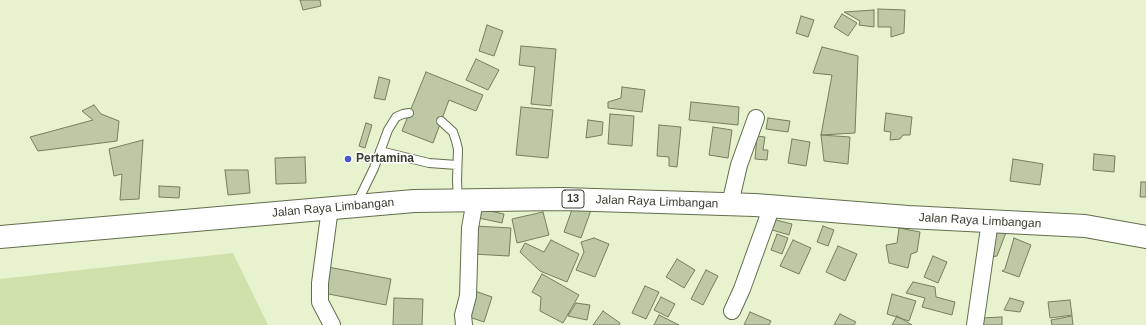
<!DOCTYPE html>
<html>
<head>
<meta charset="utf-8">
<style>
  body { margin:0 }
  canvas { display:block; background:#e7f2ce }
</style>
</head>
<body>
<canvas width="1146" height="325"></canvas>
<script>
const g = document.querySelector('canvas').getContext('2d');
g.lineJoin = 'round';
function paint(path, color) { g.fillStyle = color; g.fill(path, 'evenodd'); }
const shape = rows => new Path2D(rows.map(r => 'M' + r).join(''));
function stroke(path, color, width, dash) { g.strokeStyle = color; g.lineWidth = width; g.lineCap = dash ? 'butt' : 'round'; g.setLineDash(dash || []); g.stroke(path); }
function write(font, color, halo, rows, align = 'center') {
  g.font = font + ' Arial,sans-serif'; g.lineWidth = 3; g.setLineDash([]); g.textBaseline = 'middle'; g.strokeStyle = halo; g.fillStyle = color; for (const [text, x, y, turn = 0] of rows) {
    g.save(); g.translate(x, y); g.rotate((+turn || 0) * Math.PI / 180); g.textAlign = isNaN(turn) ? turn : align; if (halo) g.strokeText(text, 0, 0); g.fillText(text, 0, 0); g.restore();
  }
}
const green = shape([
  [233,253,268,325,0,325,0,279]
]);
const building = shape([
  [300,0,320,0,321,6,303,10,300,0],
  [878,9,905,10,904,33,891,37,891,27,878,27,878,9],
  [874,10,874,27,859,25,860,21,844,12,874,10],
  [842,14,857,23,848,36,834,27,842,14],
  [801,16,814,20,808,37,796,33,801,16],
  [487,25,503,31,494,56,479,51,487,25],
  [521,46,556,49,551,106,531,104,535,67,519,65,521,46],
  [822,47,858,56,855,133,821,135,832,75,813,73,822,47],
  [476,59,499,70,488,90,466,80,476,59],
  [426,72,483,95,476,111,449,100,433,143,402,131,426,72],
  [379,77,390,80,385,100,374,98,379,77],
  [622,87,645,90,642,112,608,108,608,102,621,98,622,87],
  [691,102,739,107,738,125,689,120,691,102],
  [94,105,101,114,119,121,117,141,38,151,30,137,93,120,82,111,94,105],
  [521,107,553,110,548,158,516,155,521,107],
  [886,113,912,117,910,135,903,135,900,139,890,140,891,132,884,131,886,113],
  [610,114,634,116,632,146,608,144,610,114],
  [768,118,790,121,788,132,766,129,768,118],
  [588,120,603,122,602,135,586,138,588,120],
  [366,123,372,125,365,148,359,146,366,123],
  [659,125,681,127,677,167,669,166,669,157,657,156,659,125],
  [713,127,732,130,728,158,709,155,713,127],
  [821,135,850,137,848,164,824,161,821,135],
  [757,136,765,137,763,150,768,150,767,160,755,159,757,136],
  [792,139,810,142,806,166,788,163,792,139],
  [143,140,139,199,120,200,122,174,114,176,109,149,143,140],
  [1094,154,1115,156,1114,172,1093,170,1094,154],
  [305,157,306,183,276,184,275,158,305,157],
  [1013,159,1043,164,1040,185,1010,181,1013,159],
  [225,170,248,170,250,193,228,195,225,170],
  [1141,182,1146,182,1146,197,1140,197,1141,182],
  [159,186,180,187,179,198,159,197,159,186],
  [574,204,591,210,581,238,564,232,574,204],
  [476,208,504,214,502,223,474,217,476,208],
  [543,212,549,235,517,243,512,219,543,212],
  [772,219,792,224,789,235,769,229,772,219],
  [997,225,1007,230,997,256,985,258,997,225],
  [474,226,511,228,509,256,472,254,474,226],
  [823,226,834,230,828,246,817,242,823,226],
  [899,228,920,232,917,252,911,254,908,268,889,263,886,245,897,243,899,228],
  [777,234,788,238,782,254,771,250,777,234],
  [594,238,609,244,595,277,576,270,584,252,581,242,594,238],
  [1014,238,1031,245,1019,277,1002,271,1005,269,1014,238],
  [551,240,579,254,567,282,540,271,520,252,525,243,544,252,551,240],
  [793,240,811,248,799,274,780,266,793,240],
  [838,246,857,254,845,281,826,272,838,246],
  [933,256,947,262,938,283,924,277,933,256],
  [677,259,695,270,684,288,666,277,677,259],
  [328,267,391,279,386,305,323,293,328,267],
  [706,270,718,276,703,305,691,299,706,270],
  [542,274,579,295,563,323,540,311,541,297,532,292,542,274],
  [913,282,935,287,936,297,955,302,952,315,922,307,925,298,906,293,913,282],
  [645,286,659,292,646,319,632,313,645,286],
  [475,291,492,297,484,322,466,316,475,291],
  [892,294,916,301,909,321,887,314,892,294],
  [661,297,675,304,668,317,654,310,661,297],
  [394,298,423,299,422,325,393,325,394,298],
  [1010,298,1024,302,1020,312,1004,310,1010,298],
  [1070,300,1072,315,1050,318,1048,302,1070,300],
  [576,303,590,305,587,320,568,316,576,303],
  [603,311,620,323,619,325,593,325,603,311],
  [750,312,771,321,769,325,744,325,750,312],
  [840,314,856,322,854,325,834,325,840,314],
  [659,315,679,325,654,325,659,315],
  [897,316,912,325,892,325,897,316],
  [1072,316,1073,325,1052,325,1051,320,1072,316],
  [1002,317,1002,325,981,325,981,318,1002,317]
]);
const service = shape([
  [441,121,453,132,456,141,458,149,457,181,458,200],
  [380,151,429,163,457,165],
  [357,203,374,168,388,130,396,117,403,114,409,113]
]);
const minor = shape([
  [730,204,739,165,756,118],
  [330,208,320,283,320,302,332,325],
  [732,311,742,289,772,206],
  [464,325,463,315,468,296,470,228,475,200],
  [975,325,990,221]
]);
const trunk = shape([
  [0,237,414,201,563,199,755,205,908,217,1085,226,1146,237]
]);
const markers = [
  [348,159,4,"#4457cb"]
];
const shields = [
  [573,199,22]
];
const shieldNames = [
  ["13",573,199]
];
const poiNames = [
  ["Pertamina",356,159]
];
const streetNames = [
  ["Jalan Raya Limbangan",657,202,2],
  ["Jalan Raya Limbangan",333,208,-5],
  ["Jalan Raya Limbangan",980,221,3]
];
paint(green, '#d1e1ac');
paint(building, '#bdc8a4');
stroke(building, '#757f5e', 1);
stroke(service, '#636d4d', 10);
stroke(minor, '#636d4d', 18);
stroke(trunk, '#636d4d', 24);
stroke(service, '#fff', 8);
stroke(minor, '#fff', 16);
stroke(trunk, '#fff', 22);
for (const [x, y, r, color] of markers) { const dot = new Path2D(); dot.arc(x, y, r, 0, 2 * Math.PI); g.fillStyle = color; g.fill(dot); stroke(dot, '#fff', 1.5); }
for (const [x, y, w] of shields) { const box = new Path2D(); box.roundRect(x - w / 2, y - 9, w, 18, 3); g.fillStyle = '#fff'; g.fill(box); stroke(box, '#3a3e30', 1); }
write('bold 11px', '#3a3e30', null, shieldNames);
write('bold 12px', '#3a3e30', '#fff', poiNames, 'left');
write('12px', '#3a3e30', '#fff', streetNames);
</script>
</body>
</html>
